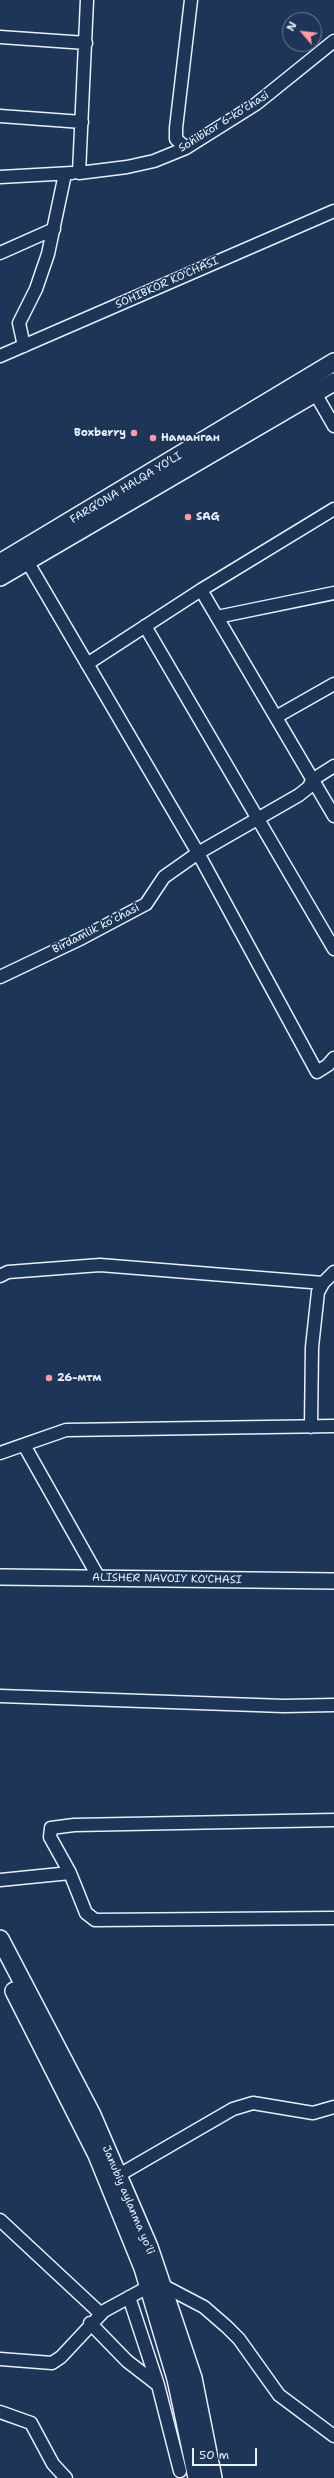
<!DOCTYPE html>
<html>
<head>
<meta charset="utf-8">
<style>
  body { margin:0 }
  #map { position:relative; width:334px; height:2478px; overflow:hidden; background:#1d3557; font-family:"Shantell Sans",sans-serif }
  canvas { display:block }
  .north { position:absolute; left:282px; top:12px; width:40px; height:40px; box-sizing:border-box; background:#1d3557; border:1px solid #6e8097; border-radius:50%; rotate:298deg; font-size:11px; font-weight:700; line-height:16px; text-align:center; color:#e8f1f8 }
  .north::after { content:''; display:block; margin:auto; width:14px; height:18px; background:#ff9aa2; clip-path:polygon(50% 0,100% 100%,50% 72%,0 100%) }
  .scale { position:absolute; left:192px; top:2448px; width:65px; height:18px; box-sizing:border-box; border:2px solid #e8f1f8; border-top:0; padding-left:5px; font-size:12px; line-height:14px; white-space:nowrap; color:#e8f1f8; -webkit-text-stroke:3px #1d3557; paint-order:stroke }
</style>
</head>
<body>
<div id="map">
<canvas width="334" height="2478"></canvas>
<div class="north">N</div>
<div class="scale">50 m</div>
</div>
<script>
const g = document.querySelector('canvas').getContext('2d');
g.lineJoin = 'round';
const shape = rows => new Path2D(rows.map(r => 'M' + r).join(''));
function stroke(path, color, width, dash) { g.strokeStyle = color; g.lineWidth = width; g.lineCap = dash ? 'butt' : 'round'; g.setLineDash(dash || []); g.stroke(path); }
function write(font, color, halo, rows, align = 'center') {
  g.font = font + ' "Shantell Sans",sans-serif'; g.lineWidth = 3.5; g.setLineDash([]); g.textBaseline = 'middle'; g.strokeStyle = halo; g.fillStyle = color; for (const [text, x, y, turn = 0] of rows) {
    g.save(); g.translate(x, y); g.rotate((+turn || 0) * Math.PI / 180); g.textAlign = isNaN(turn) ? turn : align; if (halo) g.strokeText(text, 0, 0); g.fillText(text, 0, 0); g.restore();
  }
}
const minor = shape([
  [87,0,79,173,127,167,154,161,186,148,256,104,334,41],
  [0,37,86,43],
  [0,116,82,122],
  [186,148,176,139,176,128,191,0],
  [0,177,72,173],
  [0,253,54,229],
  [24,346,19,323,36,289,48,254,65,174],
  [0,356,334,211],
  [315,393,334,426],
  [27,561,198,853,317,1072,328,1065,334,1058],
  [201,590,334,816],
  [217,617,334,593],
  [145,626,334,949],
  [87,664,201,590,334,509],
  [276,717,334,684],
  [0,977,82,938,146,904,164,877,198,853,299,795,309,787,312,780,334,766],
  [0,1276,8,1272,100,1265,323,1283,318,1292,312,1347,311,1427],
  [323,1283,334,1272],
  [24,1445,99,1578],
  [0,1453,66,1430,334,1426],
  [0,1696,284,1706,334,1705],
  [70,1873,50,1837,51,1828,74,1825,334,1820],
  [0,1880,70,1873,86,1913,95,1920,334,1918],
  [119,2175,233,2109,253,2103,313,2113,334,2107],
  [0,2220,101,2314],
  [162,2285,204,2307,227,2327,239,2339,279,2395,334,2436],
  [129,2297,158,2385,180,2471],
  [90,2323,127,2361,158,2385],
  [0,2359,52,2363,61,2357,104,2311,148,2287],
  [0,2412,31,2423,53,2464,66,2478]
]);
const major = shape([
  [0,1577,334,1581]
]);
const highway = shape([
  [0,563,334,362],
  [0,577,334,382],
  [0,1939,92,2115,149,2247,193,2378,213,2478],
  [14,1991,97,2155,143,2268,176,2379,197,2478]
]);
const markers = [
  [134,433,4,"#ff9aa2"],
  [153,438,4,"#ff9aa2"],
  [188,517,4,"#ff9aa2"],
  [49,1378,4,"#ff9aa2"]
];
const streetNames = [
  ["Sohibkor 6-koʼchasi",224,122,-32],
  ["SOHIBKOR KO'CHASI",167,283,-24],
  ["FARG‘ONA HALQA YO‘LI",126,488,-31],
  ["Birdamlik koʻchasi",96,929,-27],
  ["ALISHER NAVOIY KO'CHASI",167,1579,1],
  ["Janubiy aylanma yoʻli",128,2200,67]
];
const poiNames = [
  ["Boxberry",126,433,"right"],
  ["Наманган",161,438],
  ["SAG",196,517],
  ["26-мтм",57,1378]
];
stroke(minor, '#e8f1f8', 15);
stroke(major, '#e8f1f8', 18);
stroke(highway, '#e8f1f8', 20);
stroke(minor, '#1d3557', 12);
stroke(major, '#1d3557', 15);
stroke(highway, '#1d3557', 17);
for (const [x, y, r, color] of markers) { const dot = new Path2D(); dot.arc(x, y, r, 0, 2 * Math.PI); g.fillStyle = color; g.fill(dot); stroke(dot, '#1d3557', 1.5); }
write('11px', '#e8f1f8', '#1d3557', streetNames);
write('bold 11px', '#e8f1f8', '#1d3557', poiNames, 'left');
</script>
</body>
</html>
